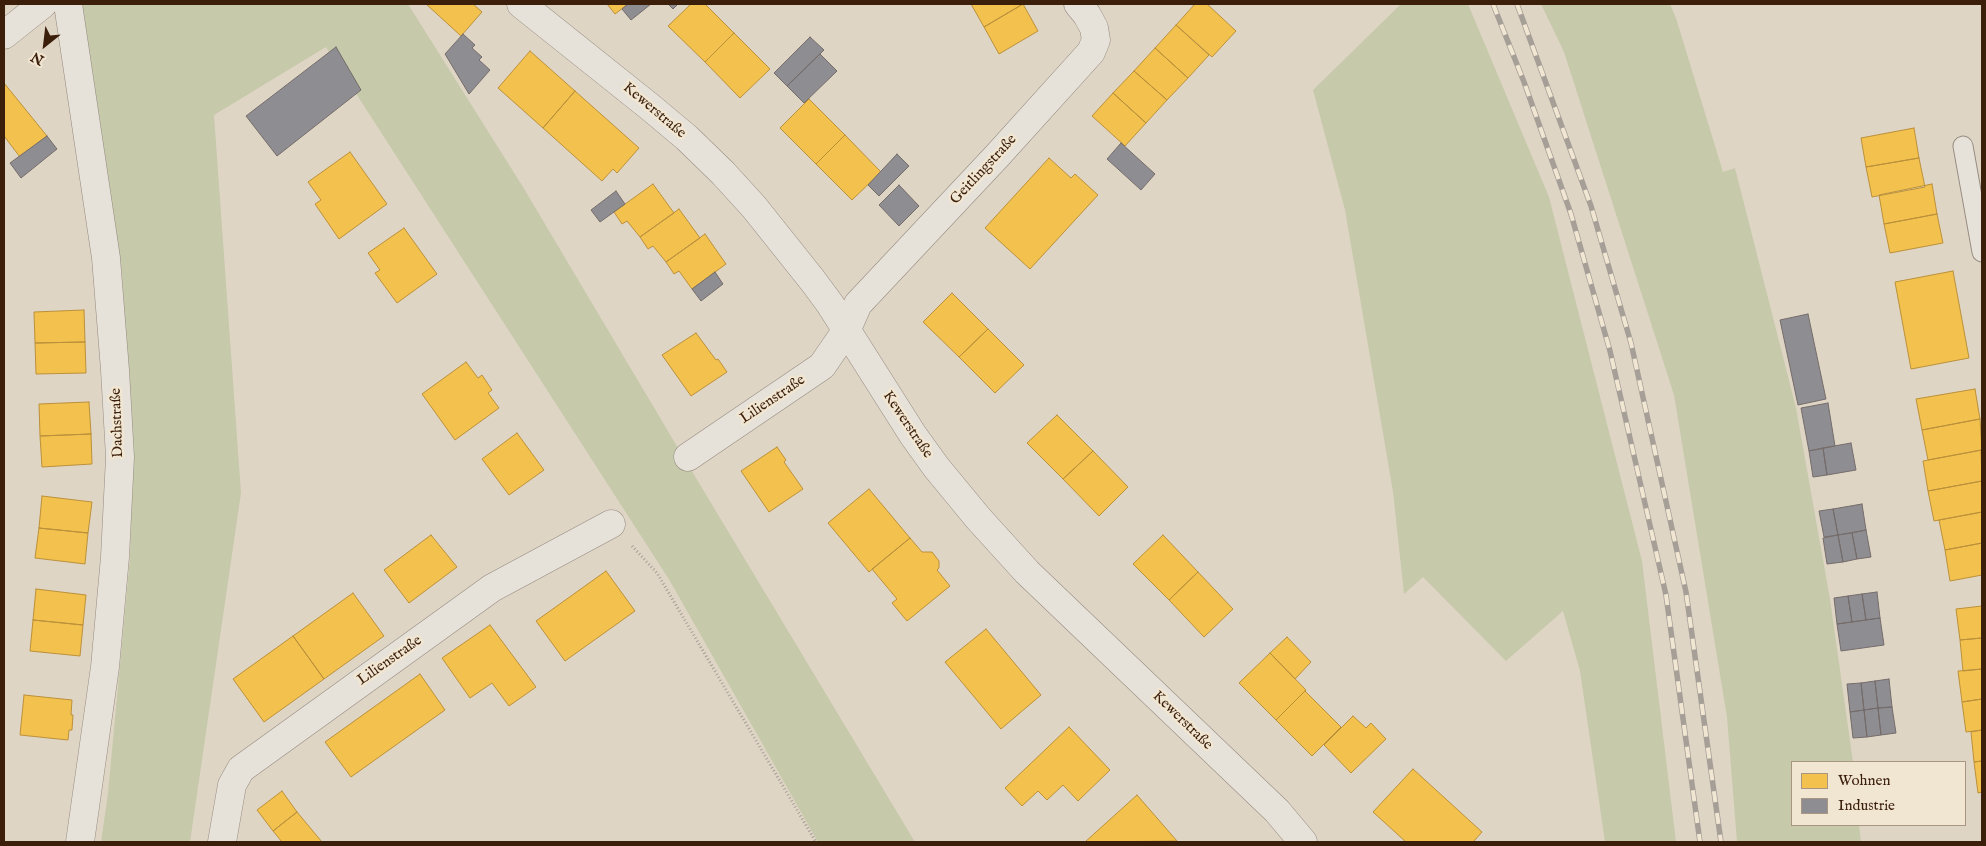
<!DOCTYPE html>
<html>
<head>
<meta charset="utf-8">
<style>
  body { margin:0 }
  #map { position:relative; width:1986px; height:846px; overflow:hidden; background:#dfd5c5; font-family:"IM FELL English",serif }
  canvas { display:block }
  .frame { position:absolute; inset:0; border:5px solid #3c1f0b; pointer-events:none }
  .legend { position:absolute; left:1791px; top:761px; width:175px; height:65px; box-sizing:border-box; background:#f1e6d2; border:1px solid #a99682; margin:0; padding:6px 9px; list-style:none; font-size:15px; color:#3c1f0b }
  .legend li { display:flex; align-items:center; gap:10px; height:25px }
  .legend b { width:25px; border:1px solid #a99682 }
  .north { position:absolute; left:20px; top:20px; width:50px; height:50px; -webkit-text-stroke:4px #f1e6d2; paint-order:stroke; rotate:209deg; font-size:14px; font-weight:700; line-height:20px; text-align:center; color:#3c1f0b }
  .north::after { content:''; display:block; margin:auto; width:18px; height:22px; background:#3c1f0b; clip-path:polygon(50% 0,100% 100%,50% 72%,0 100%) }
</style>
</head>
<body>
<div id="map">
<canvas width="1986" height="846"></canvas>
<div class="frame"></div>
<ul class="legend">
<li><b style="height:14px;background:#f2c14e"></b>Wohnen</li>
<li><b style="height:14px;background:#8d8d92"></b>Industrie</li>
</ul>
<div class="north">N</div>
</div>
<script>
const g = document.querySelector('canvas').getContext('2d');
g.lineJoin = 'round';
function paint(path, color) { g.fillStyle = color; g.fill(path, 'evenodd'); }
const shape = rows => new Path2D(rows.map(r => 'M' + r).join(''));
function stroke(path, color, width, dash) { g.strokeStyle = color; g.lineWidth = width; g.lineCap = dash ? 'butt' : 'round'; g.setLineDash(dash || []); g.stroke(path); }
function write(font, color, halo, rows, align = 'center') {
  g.font = font + ' "IM FELL English",serif'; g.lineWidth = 5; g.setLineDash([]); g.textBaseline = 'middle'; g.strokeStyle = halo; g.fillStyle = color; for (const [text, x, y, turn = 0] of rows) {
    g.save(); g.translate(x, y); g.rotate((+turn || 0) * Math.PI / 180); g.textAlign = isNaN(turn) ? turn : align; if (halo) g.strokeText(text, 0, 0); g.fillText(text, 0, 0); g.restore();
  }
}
const green = shape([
  [70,4,408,4,523,187,681,453,915,842,818,842,670,581,326,47,214,115,241,493,190,842,101,842,108,793,130,558,132,456,122,273,99,116],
  [1401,4,1468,4,1549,197,1642,561,1676,842,1605,842,1580,671,1563,611,1506,661,1423,577,1404,594,1393,492,1345,210,1313,90],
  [1541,4,1670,4,1676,18,1723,172,1735,168,1796,408,1830,599,1853,762,1792,762,1792,825,1859,825,1861,842,1737,842,1727,717,1674,395,1564,52]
]);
const homes = shape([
  [426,4,473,4,482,12,461,36,426,4],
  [607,4,628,4,615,14,607,4],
  [691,4,705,4,734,33,705,62,668,26,691,4],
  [971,4,1023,4,984,27,971,4],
  [1023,4,1038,31,999,54,984,27,1023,4],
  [1195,4,1207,4,1236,31,1212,57,1176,25,1195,4],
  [1176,25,1209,55,1188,78,1155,48,1176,25],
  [734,33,770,69,740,98,705,62,734,33],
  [1155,48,1188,78,1167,100,1134,71,1155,48],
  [530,51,575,91,543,128,498,88,530,51],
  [1134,71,1167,100,1146,123,1113,93,1134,71],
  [4,83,47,136,20,157,4,136,4,83],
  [575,91,639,148,617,173,613,169,602,181,543,128,575,91],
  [1113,93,1146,123,1125,146,1092,116,1113,93],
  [809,99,845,135,816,164,780,128,809,99],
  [1914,128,1919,158,1866,167,1861,138,1914,128],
  [845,135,881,172,852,200,816,164,845,135],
  [350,152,387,204,339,239,315,204,321,200,308,182,350,152],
  [1049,158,1071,178,1075,174,1098,195,1030,269,985,228,1049,158],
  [1919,158,1925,187,1872,197,1866,167,1919,158],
  [653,184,674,213,640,237,627,221,622,224,614,212,653,184],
  [1932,184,1937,214,1884,224,1879,195,1932,184],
  [679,209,700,238,666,262,653,246,648,249,640,237,679,209],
  [1937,214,1943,243,1890,253,1884,224,1937,214],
  [404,228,437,274,397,303,375,273,380,270,368,253,404,228],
  [705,234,726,264,692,289,679,271,674,274,666,262,705,234],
  [1953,271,1969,358,1911,369,1895,282,1953,271],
  [952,293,988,329,959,357,923,322,952,293],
  [84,310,85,342,35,343,34,312,84,310],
  [988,329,1024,365,995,393,959,357,988,329],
  [696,333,716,360,718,359,727,372,691,396,662,355,696,333],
  [85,342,86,373,36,374,35,343,85,342],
  [466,362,478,378,482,375,492,390,488,393,499,408,455,440,422,394,466,362],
  [1975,389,1980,419,1922,430,1916,399,1975,389],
  [89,402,91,434,40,436,39,404,89,402],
  [1057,415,1093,451,1063,479,1027,443,1057,415],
  [1980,419,1982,450,1928,460,1922,430,1980,419],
  [517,433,544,470,509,495,482,459,517,433],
  [91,434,92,464,42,467,40,436,91,434],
  [777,447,786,460,784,462,803,489,769,512,741,471,777,447],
  [1981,450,1982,481,1928,491,1923,461,1981,450],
  [1093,451,1128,487,1099,516,1063,479,1093,451],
  [1982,481,1982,512,1934,521,1928,491,1982,481],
  [869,489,910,538,869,572,828,523,869,489],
  [42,496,92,502,88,533,39,528,42,496],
  [1982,512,1982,543,1945,550,1939,520,1982,512],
  [39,528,88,533,85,564,35,558,39,528],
  [431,535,457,567,409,603,384,570,431,535],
  [1163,535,1198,572,1169,600,1133,564,1163,535],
  [910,538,922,552,932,552,939,561,939,568,937,570,950,586,907,621,892,603,897,599,872,569,910,538],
  [1982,543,1982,575,1950,581,1945,550,1982,543],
  [606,571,635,611,565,661,536,621,606,571],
  [1198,572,1233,609,1204,637,1169,600,1198,572],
  [36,589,86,595,83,625,33,620,36,589],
  [353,593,384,636,324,679,293,636,353,593],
  [1982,606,1982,638,1960,640,1956,609,1982,606],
  [33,620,83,625,80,656,30,651,33,620],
  [490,625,536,687,509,706,492,683,470,698,442,658,490,625],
  [986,629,1041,695,1001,729,945,662,986,629],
  [293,636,324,679,264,722,233,679,293,636],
  [1287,637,1311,662,1295,679,1270,653,1287,637],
  [1982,638,1982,669,1963,671,1960,640,1982,638],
  [1270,653,1306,690,1276,720,1239,683,1270,653],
  [1982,669,1982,699,1962,702,1958,671,1982,669],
  [420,674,445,710,351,777,325,742,420,674],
  [1305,691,1341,727,1312,756,1276,720,1305,691],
  [24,695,72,700,71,715,73,715,72,730,69,730,68,740,20,735,24,695],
  [1982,699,1982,730,1966,732,1962,702,1982,699],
  [1353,716,1366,728,1371,723,1386,739,1351,773,1324,745,1353,716],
  [1069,727,1110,770,1078,801,1063,785,1047,800,1038,791,1022,806,1005,788,1069,727],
  [1982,730,1982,761,1974,762,1971,732,1982,730],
  [1982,761,1982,792,1978,793,1974,762,1982,761],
  [1413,769,1482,832,1473,842,1406,842,1373,812,1413,769],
  [282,791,297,812,273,831,257,810,282,791],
  [1137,795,1177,841,1085,842,1137,795],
  [297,812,322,842,282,842,273,831,297,812]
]);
const industry = shape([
  [628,4,651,4,631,20,622,9,628,4],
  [668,4,678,4,673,9,668,4],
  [463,34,475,45,472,48,482,57,479,60,490,70,469,94,445,54,463,34],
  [810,37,824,50,787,86,774,73,810,37],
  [336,47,361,90,277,156,246,116,336,47],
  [820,54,837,71,804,103,787,86,820,54],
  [47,136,57,149,21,178,10,163,47,136],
  [1121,143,1155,174,1141,190,1107,159,1121,143],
  [897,154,909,166,879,196,868,185,897,154],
  [899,185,919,206,899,226,879,205,899,185],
  [616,191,625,204,600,222,591,210,616,191],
  [715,272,723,284,701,301,692,289,715,272],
  [1808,314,1826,399,1798,405,1780,320,1808,314],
  [1828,403,1835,446,1809,451,1801,408,1828,403],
  [1851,443,1856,470,1827,475,1823,448,1851,443],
  [1823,448,1827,475,1813,477,1809,451,1823,448],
  [1862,504,1866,530,1838,535,1833,509,1862,504],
  [1833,509,1838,535,1824,537,1819,511,1833,509],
  [1866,530,1871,557,1857,559,1852,533,1866,530],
  [1852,533,1857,559,1843,562,1838,535,1852,533],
  [1838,535,1843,562,1827,564,1823,538,1838,535],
  [1877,592,1880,618,1866,620,1862,594,1877,592],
  [1862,594,1866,620,1852,622,1848,596,1862,594],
  [1848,596,1852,622,1837,624,1834,598,1848,596],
  [1880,618,1884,645,1841,651,1837,624,1880,618],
  [1889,679,1892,707,1878,708,1875,681,1889,679],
  [1875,681,1878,708,1864,710,1861,683,1875,681],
  [1861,683,1864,710,1850,712,1847,684,1861,683],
  [1892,707,1896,733,1881,735,1878,708,1892,707],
  [1878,708,1881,735,1867,737,1864,710,1878,708],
  [1864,710,1867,737,1853,738,1850,712,1864,710]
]);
const path = shape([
  [632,546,657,573,816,842]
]);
const service = shape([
  [1963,146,1982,252]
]);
const minor = shape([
  [68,4,106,258,115,370,120,457,115,557,105,667,80,842],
  [521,4,650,107,687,138,723,173,754,207,813,281,830,304,913,435,936,467,978,518,1027,572,1277,811,1303,842],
  [4,35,43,4],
  [688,457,822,366,846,331,858,304,997,156,1091,52,1096,40,1094,28,1087,15,1078,4],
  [222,842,232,785,241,769,492,588,611,524]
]);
const rail = shape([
  [1493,4,1524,82,1571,214,1610,351,1666,595,1700,842],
  [1517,4,1591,206,1631,343,1686,592,1721,842]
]);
const streetNames = [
  ["Kewerstraße",654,111,40],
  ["Geitlingstraße",984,170,-47],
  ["Lilienstraße",773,400,-34],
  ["Dachstraße",118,423,-92],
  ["Kewerstraße",907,425,56],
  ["Lilienstraße",390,661,-35],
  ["Kewerstraße",1182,721,44]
];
paint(green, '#c6c9aa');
paint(homes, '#f2c14e');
stroke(homes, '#bb903a', 1);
paint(industry, '#8d8d92');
stroke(industry, '#756c6a', 1);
stroke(service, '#958b80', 21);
stroke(minor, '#958b80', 29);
stroke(path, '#a69f97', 3, [1, 2.5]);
stroke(service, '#e6e1d9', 19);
stroke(minor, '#e6e1d9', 28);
stroke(rail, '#a69f97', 5.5);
stroke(rail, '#f1e6d2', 4, [11]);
write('15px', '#3c1f0b', '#f1e6d2', streetNames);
</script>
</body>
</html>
